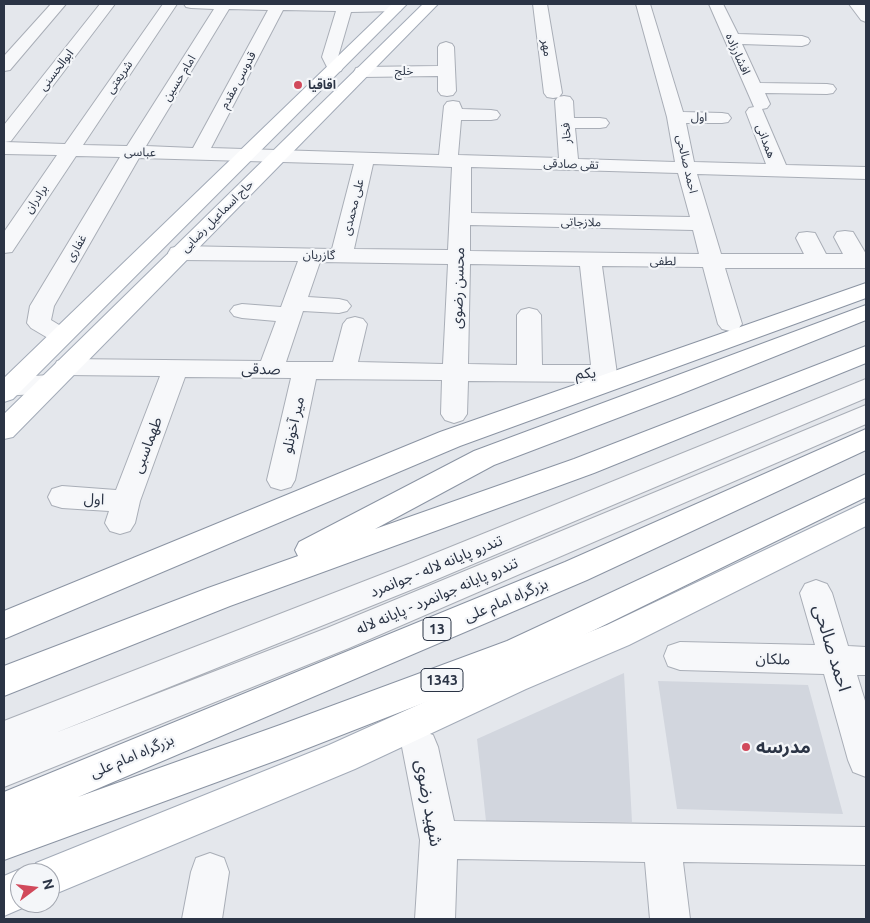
<!DOCTYPE html>
<html>
<head>
<meta charset="utf-8">
<style>
  body { margin:0 }
  #map { position:relative; width:870px; height:923px; overflow:hidden; background:#e4e7ec; font-family:Ubuntu,sans-serif }
  canvas { display:block }
  .frame { position:absolute; inset:0; border:5px solid #2b3445; pointer-events:none }
  .north { position:absolute; left:10px; top:863px; width:50px; height:50px; box-sizing:border-box; background:#f4f6f9; border:1px solid #a4a8b1; border-radius:50%; rotate:75deg; font-size:14px; font-weight:700; line-height:20px; text-align:center; color:#2b3445 }
  .north::after { content:''; display:block; margin:auto; width:18px; height:22px; background:#d1495b; clip-path:polygon(50% 0,100% 100%,50% 72%,0 100%) }
</style>
</head>
<body>
<div id="map">
<canvas width="870" height="923"></canvas>
<div class="frame"></div>
<div class="north">N</div>
</div>
<script>
const g = document.querySelector('canvas').getContext('2d');
g.lineJoin = 'round';
function paint(path, color) { g.fillStyle = color; g.fill(path, 'evenodd'); }
const shape = rows => new Path2D(rows.map(r => 'M' + r).join(''));
function stroke(path, color, width, dash) { g.strokeStyle = color; g.lineWidth = width; g.lineCap = dash ? 'butt' : 'round'; g.setLineDash(dash || []); g.stroke(path); }
function write(font, color, halo, rows, align = 'center') {
  g.font = font + ' Ubuntu,"Noto Sans Arabic",sans-serif'; g.lineWidth = 4.5; g.setLineDash([]); g.textBaseline = 'middle'; g.strokeStyle = halo; g.fillStyle = color; for (const [text, x, y, turn = 0] of rows) {
    g.save(); g.translate(x, y); g.rotate((+turn || 0) * Math.PI / 180); g.textAlign = isNaN(turn) ? turn : align; if (halo) g.strokeText(text, 0, 0); g.fillText(text, 0, 0); g.restore();
  }
}
const built = shape([
  [624,673,632,822,486,821,477,739],
  [658,681,808,685,843,814,677,809]
]);
const minor = shape([
  [51,4,66,4,10,70,4,71,4,56,51,4],
  [100,4,115,4,11,141,5,142,65,144,163,4,177,4,83,145,127,146,214,9,191,8,186,7,184,4,396,4,402,8,400,11,351,12,338,57,343,67,341,71,335,72,329,71,322,57,336,11,283,10,211,148,439,155,444,106,447,102,453,101,459,102,462,109,491,110,497,111,500,115,497,119,491,120,461,120,458,155,559,158,555,101,558,97,564,96,570,97,573,101,574,118,600,118,606,119,609,123,606,127,600,128,575,128,578,159,675,162,667,117,636,4,650,4,683,112,722,113,728,114,731,118,728,122,722,123,686,123,694,162,766,164,746,112,749,108,754,107,709,4,723,4,738,34,802,36,808,38,810,41,808,44,802,46,742,44,760,83,827,84,833,85,836,89,833,93,827,94,765,93,770,104,767,108,762,109,786,165,866,167,866,179,697,174,721,254,804,254,796,238,799,233,807,232,815,233,826,254,843,254,834,237,837,232,845,231,853,232,866,254,866,268,725,268,742,324,738,329,730,331,722,329,718,324,703,267,602,266,617,374,613,380,604,382,468,381,467,414,463,420,454,423,445,420,441,414,442,380,316,379,295,480,291,487,281,490,271,487,267,480,291,378,185,377,140,501,135,523,130,531,120,534,110,531,105,523,109,511,62,508,52,505,48,497,52,489,62,486,116,490,160,376,66,375,57,373,54,367,57,361,66,359,261,361,276,321,242,318,234,316,230,311,234,306,242,304,281,307,298,261,179,260,171,258,168,253,171,248,179,246,332,249,354,164,139,158,54,306,51,320,69,331,73,336,69,341,61,344,53,341,31,328,27,323,30,306,120,157,76,156,12,252,4,253,4,232,57,155,4,154,4,125,100,4],
  [229,9,268,10,193,148,146,146,229,9],
  [373,164,452,167,448,250,354,249,373,164],
  [471,167,678,173,690,217,471,213,471,167],
  [470,225,693,230,699,254,470,251,470,225],
  [320,262,448,264,443,364,358,362,367,324,363,319,355,317,347,319,343,324,333,362,286,362,303,311,339,313,347,311,351,306,347,301,339,299,308,297,320,262],
  [470,264,580,266,591,365,542,365,541,315,537,310,529,308,521,310,517,315,517,365,468,364,470,264],
  [533,4,547,4,562,93,559,97,553,98,547,97,544,93,533,4],
  [849,4,864,4,866,7,866,22,861,20,849,4],
  [446,42,452,44,454,47,456,91,453,95,447,96,441,95,438,91,438,76,362,77,356,76,354,72,356,68,362,67,438,66,438,47,440,44,446,42],
  [49,375,58,378,62,384,58,390,49,393,4,396,4,378,49,375],
  [866,379,866,398,428,583,55,733,327,628,866,405,866,424,349,648,4,787,4,721,406,565,866,379],
  [816,580,827,584,832,593,848,646,866,647,866,675,857,675,866,704,866,777,853,772,848,760,824,674,680,670,668,666,664,656,668,646,680,642,815,645,800,593,805,584,816,580],
  [420,730,433,735,438,747,454,821,866,827,866,865,683,862,690,919,650,919,645,862,457,859,455,919,415,919,420,840,402,747,407,735,420,730],
  [210,853,224,858,229,872,222,919,182,919,191,872,196,858,210,853]
]);
const major = shape([
  [392,4,407,4,13,399,4,402,4,378,392,4],
  [423,4,438,4,13,437,4,439,4,414,423,4],
  [866,502,866,526,629,645,526,689,355,769,50,896,50,873,32,873,36,863,329,745,502,667,607,625,866,502],
  [20,869,29,873,20,873,20,903,34,903,4,916,4,876,20,869]
]);
const highway = shape([
  [866,283,866,298,460,446,4,639,4,611,440,432,866,283],
  [866,305,866,320,678,395,494,465,375,529,574,459,866,346,866,363,594,473,230,606,4,696,4,666,208,588,298,556,295,550,299,542,474,451,866,305],
  [866,429,866,450,587,580,78,797,280,725,507,641,866,474,866,497,531,661,280,759,4,860,4,792,565,562,866,429]
]);
const markers = [
  [298,85,5,"#d1495b"],
  [746,747,5,"#d1495b"]
];
const farStreetnames = [
  ["مهر",547,48,82],
  ["افشارزاده",738,54,66],
  ["ابوالحسنی",56,70,-52],
  ["خلج",404,71],
  ["شریعتی",119,77,-55],
  ["امام حسین",179,78,-58],
  ["قدوسی مقدم",238,80,-62],
  ["اول",699,117,1],
  ["فخار",566,133,-94],
  ["همدانی",766,141,69],
  ["عباسی",140,152,2],
  ["تقی صادقی",571,164,2],
  ["احمد صالحی",687,164,77],
  ["برادران",36,199,-56],
  ["علی محمدی",353,207,-76],
  ["حاج اسماعیل رضایی",217,216,-45],
  ["ملازجاتی",581,222,1],
  ["غفاری",76,248,-59],
  ["گازریان",319,255,1],
  ["لطفی",663,261,1]
];
const farPoinames = [
  ["اقاقیا",308,85]
];
const shields = [
  [437,629,28],
  [442,680,42]
];
const shieldNames = [
  ["13",437,629],
  ["1343",442,680]
];
const streetNames = [
  ["محسن رضوی",458,288,-88],
  ["صدقی",261,369,1],
  ["یکم",586,373,-1],
  ["میر آخونلو",293,425,-77],
  ["طهماسبی",147,445,-69],
  ["اول",94,499,3],
  ["تندرو پایانه لاله - جوانمرد",436,566,-22],
  ["تندرو پایانه جوانمرد - پایانه لاله",437,596,-23],
  ["بزرگراه امام علی",506,600,-23],
  ["ملکان",773,659,2],
  ["بزرگراه امام علی",132,756,-23]
];
const nearStreetnames = [
  ["احمد صالحی",832,648,73],
  ["شهید رضوی",429,803,80]
];
const nearPoinames = [
  ["مدرسه",756,747]
];
paint(built, '#d2d6de');
stroke(minor, '#a9aeb7', 2);
stroke(major, '#a3abb8', 2);
stroke(highway, '#8b94a3', 2);
paint(minor, '#f7f8fa');
paint(major, '#fff');
paint(highway, '#fff');
for (const [x, y, r, color] of markers) { const dot = new Path2D(); dot.arc(x, y, r, 0, 2 * Math.PI); g.fillStyle = color; g.fill(dot); stroke(dot, '#f4f6f9', 2); }
write('12px', '#2b3445', '#f4f6f9', farStreetnames);
write('bold 12px', '#2b3445', '#f4f6f9', farPoinames, 'left');
for (const [x, y, w] of shields) { const box = new Path2D(); box.roundRect(x - w / 2, y - 11.5, w, 23, 4); g.fillStyle = '#f4f6f9'; g.fill(box); stroke(box, '#2b3445', 1); }
write('bold 14px', '#2b3445', null, shieldNames);
write('15px', '#2b3445', '#f4f6f9', streetNames);
write('18px', '#2b3445', '#f4f6f9', nearStreetnames);
write('bold 18px', '#2b3445', '#f4f6f9', nearPoinames, 'left');
</script>
</body>
</html>
